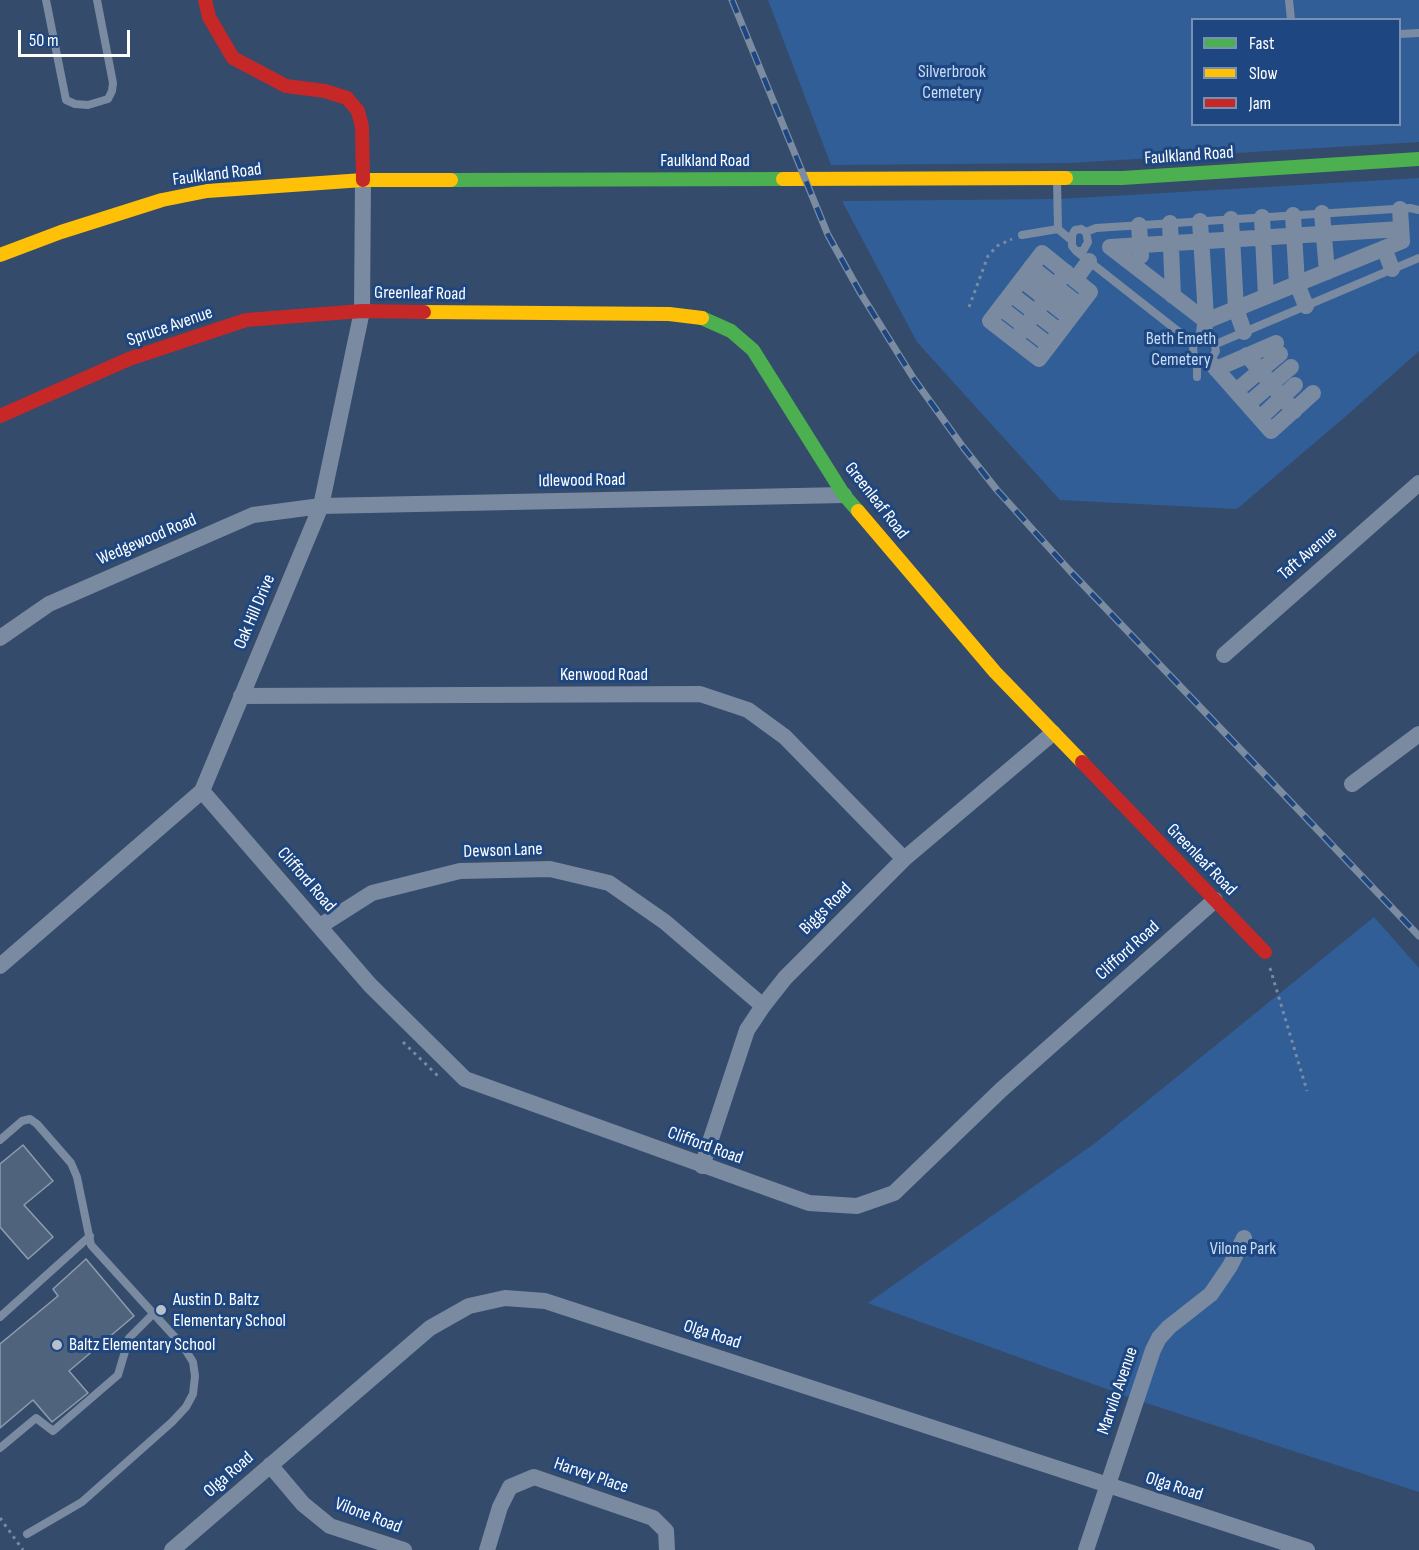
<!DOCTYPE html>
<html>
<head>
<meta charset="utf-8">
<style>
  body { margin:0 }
  #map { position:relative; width:1419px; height:1550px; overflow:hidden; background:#344b6b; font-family:"Sofia Sans Condensed",sans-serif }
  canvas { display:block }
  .legend { position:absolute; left:1191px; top:18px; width:210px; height:108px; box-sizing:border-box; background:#1e4781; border:2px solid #7891b3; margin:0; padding:8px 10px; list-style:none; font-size:18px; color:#fff }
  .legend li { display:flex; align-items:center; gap:12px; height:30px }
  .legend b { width:30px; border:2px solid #7891b3 }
  .scale { position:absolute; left:18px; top:30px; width:112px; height:27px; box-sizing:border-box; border:3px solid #fff; border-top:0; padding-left:8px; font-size:18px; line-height:21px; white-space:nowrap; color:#fff; -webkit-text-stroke:4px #1e4781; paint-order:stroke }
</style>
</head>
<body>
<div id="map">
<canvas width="1419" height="1550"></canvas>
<ul class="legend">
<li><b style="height:8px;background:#4caf50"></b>Fast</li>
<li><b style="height:8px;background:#ffc107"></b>Slow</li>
<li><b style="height:8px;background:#c62828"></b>Jam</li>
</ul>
<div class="scale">50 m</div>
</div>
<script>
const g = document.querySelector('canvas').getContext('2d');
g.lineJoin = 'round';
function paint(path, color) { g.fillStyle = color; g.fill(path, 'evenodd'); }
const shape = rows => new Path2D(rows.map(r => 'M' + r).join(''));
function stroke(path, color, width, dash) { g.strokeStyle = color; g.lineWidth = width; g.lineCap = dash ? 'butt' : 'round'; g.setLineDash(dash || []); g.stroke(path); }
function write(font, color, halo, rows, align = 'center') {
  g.font = font + ' "Sofia Sans Condensed",sans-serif'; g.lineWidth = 6; g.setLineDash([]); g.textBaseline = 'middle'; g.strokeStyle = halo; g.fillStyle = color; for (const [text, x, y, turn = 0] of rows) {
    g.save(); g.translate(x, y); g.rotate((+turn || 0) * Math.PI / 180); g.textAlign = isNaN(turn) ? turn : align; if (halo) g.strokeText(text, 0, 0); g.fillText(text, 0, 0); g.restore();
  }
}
const green = shape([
  [768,0,1419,0,1419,142,1070,163,831,165],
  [1192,20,1400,20,1400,124,1192,124],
  [1419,178,1419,351,1353,410,1237,509,1060,500,917,342,842,201,1061,199],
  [1374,917,1419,968,1419,1492,1143,1402,868,1303,1094,1144]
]);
const building = shape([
  [23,1145,53,1181,24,1205,53,1237,28,1259,0,1227,0,1164,23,1145],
  [86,1259,134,1316,69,1371,88,1393,52,1422,33,1400,0,1428,0,1344,58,1296,53,1289,86,1259]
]);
const path = shape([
  [969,307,988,256,997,246,1012,239],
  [1270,968,1307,1091],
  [403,1042,439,1077],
  [0,1518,23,1550]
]);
const lane = shape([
  [46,0,66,100,75,104,88,105,108,99,112,91,113,83,97,0],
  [1289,0,1291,20],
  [1400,34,1419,33],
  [1057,179,1058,229,1071,240],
  [1081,229,1086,232,1088,242,1083,251,1076,251,1072,246,1072,235,1075,230,1081,229],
  [1086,232,1096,228,1410,208,1419,210],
  [1022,235,1058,229],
  [1076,251,1193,343],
  [1202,333,1210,334,1213,337,1216,351,1210,362,1202,363,1194,357,1193,347,1194,339,1202,333],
  [1216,344,1419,258],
  [1197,360,1197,377],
  [0,1140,22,1121,30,1119,37,1124,71,1163,77,1177,91,1245,183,1346,193,1362,195,1376,193,1394,186,1407,172,1422,82,1502,27,1534],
  [0,1317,90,1236],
  [0,1448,36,1418,53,1431,118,1375,129,1338,153,1314]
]);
const street = shape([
  [1322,213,1327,272],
  [1293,215,1297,284,1306,306],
  [1262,217,1266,296],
  [1231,219,1236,309,1244,332],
  [1200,221,1206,317,1204,333],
  [1170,223,1173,296],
  [1139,225,1141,256],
  [1110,247,1206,321,1402,241,1400,209],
  [1110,247,1401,229],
  [1384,248,1392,269],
  [1042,253,1090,292,1039,359,990,321,1042,253],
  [1031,267,1079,305],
  [1022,280,1070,318],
  [1075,280,1089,261],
  [1011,294,1059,331],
  [1001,308,1049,345],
  [1015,340,1066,272],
  [1247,355,1294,411],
  [1210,362,1271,431,1313,393],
  [1216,369,1276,343],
  [1236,391,1280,354],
  [1248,404,1291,367],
  [1260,418,1295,385],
  [0,638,49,604,253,515,321,506,844,495],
  [1224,655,1419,483],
  [241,696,700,694,748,710,785,737,904,859],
  [1352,784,1419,734],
  [202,791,370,985,465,1079,809,1203,857,1206,894,1193,1001,1090,1215,900],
  [320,926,372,893,460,871,550,869,609,883,665,922,763,1006],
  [0,966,202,791,321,506,362,311,363,180],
  [702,1166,747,1030,763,1006,785,978,904,859,1053,733],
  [270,1465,303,1504,330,1526,404,1550],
  [172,1550,430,1328,469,1306,505,1298,545,1301,1307,1550],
  [487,1550,500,1507,510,1487,534,1477,653,1518,666,1531,667,1550],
  [1086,1550,1153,1350,1159,1338,1169,1327,1211,1294,1230,1266,1244,1238]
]);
const fast = shape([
  [1066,178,1122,178,1419,159],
  [451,180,783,179],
  [702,318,731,331,753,350,844,495,858,511]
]);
const slow = shape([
  [783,179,1066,178],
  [0,255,61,232,162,200,207,191,363,180,451,180],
  [424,312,669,314,702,318],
  [858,511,995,672,1082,762]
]);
const jam = shape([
  [205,0,209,17,233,58,286,86,325,91,347,98,358,111,362,127,363,180],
  [0,416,129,359,246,320,362,311,424,312],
  [1082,762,1265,952]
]);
const rail = shape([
  [732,0,828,235,861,294,914,379,963,447,997,490,1070,571,1419,936]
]);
const markers = [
  [161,1310,6,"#b8c0cb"],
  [57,1345,6,"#b8c0cb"]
];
const parkNames = [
  ["Silverbrook",952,72],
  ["Cemetery",952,93],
  ["Beth Emeth",1181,339],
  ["Cemetery",1181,360],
  ["Vilone Park",1243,1249]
];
const streetNames = [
  ["Faulkland Road",1189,156,-4],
  ["Faulkland Road",705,161],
  ["Faulkland Road",217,175,-7],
  ["Greenleaf Road",420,294,1],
  ["Spruce Avenue",170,327,-19],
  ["Idlewood Road",582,481,-1],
  ["Greenleaf Road",876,501,52],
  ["Wedgewood Road",147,540,-23],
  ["Taft Avenue",1308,554,-41],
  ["Oak Hill Drive",255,612,-67],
  ["Kenwood Road",604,675],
  ["Dewson Lane",503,851,-2],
  ["Greenleaf Road",1201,860,46],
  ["Clifford Road",306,880,49],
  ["Biggs Road",826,909,-45],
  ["Clifford Road",1128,951,-42],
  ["Clifford Road",705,1146,20],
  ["Olga Road",712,1335,18],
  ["Marvilo Avenue",1118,1391,-71],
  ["Olga Road",229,1475,-41],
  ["Harvey Place",591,1476,19],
  ["Olga Road",1174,1487,18],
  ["Vilone Road",368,1516,21]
];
const poiNames = [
  ["Austin D. Baltz",173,1300],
  ["Elementary School",173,1321],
  ["Baltz Elementary School",69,1345]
];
paint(green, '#325e98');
paint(building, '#50637c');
stroke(building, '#8e9caf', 1.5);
stroke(path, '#7a8ba1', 3, [3, 4.5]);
stroke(lane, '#7a8ba1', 8);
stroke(street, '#7a8ba1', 16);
stroke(fast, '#4caf50', 14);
stroke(slow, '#ffc107', 14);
stroke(jam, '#c62828', 14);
stroke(rail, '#7b8ca1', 7);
stroke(rail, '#1e4781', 4.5, [14]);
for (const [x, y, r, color] of markers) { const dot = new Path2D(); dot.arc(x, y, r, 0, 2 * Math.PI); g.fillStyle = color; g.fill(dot); stroke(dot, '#1e4781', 2); }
write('18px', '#c7dcf7', '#1e4781', parkNames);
write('18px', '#fff', '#1e4781', streetNames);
write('18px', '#fff', '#1e4781', poiNames, 'left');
</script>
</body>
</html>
